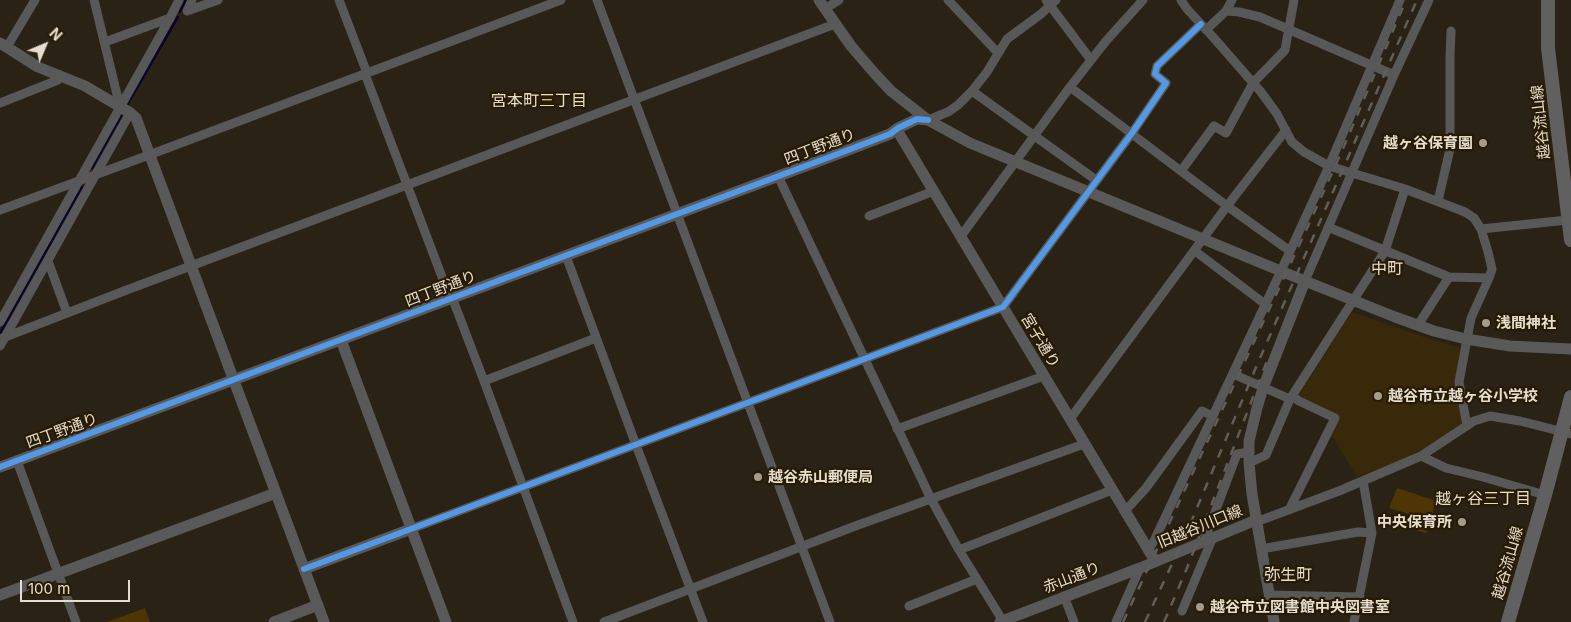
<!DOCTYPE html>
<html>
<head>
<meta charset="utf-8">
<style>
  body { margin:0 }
  #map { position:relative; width:1571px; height:622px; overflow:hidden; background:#2a2214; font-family:Inter,sans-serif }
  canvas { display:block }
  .north { position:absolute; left:20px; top:20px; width:50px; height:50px; -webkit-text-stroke:4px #281b03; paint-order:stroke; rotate:45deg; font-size:14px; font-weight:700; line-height:20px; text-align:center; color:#e5ddce }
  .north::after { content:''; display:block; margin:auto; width:18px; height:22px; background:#e5ddce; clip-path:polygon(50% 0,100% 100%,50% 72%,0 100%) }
  .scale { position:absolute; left:20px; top:580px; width:110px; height:22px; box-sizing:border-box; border:2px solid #e5ddce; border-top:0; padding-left:6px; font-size:15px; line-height:18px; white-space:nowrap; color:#e5ddce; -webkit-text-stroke:4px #281b03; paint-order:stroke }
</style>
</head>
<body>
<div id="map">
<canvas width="1571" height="622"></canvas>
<div class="north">N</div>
<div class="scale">100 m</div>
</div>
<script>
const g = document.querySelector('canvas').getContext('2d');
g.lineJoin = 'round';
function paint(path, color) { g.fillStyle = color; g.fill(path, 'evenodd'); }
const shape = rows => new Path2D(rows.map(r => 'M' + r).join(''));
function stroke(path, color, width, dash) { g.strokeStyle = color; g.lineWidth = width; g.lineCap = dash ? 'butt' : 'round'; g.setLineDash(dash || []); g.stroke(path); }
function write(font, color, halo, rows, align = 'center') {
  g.font = font + ' Inter,"Noto Sans JP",sans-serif'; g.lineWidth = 4.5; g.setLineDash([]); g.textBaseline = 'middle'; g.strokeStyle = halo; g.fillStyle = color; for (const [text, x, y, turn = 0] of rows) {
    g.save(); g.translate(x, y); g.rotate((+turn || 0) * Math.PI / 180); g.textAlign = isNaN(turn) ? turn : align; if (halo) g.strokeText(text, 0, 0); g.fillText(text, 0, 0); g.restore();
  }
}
const built = shape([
  [1352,312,1421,336,1461,348,1455,384,1463,425,1426,447,1397,462,1357,477,1331,434,1338,417,1300,398,1300,393]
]);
const green = shape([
  [1397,488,1436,501,1426,533,1405,527,1409,514,1389,508],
  [145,608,150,622,107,622]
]);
const stream = shape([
  [180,12,186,0],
  [127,105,178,17],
  [92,168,121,116],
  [0,333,82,187]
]);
const street = shape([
  [94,0,120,107],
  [192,0,187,11,218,0],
  [339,0,367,73],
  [597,0,830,622],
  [948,0,998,53],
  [1046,0,1091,60],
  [1181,0,1187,9,1213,37,1261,92,1277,114,1292,142,1304,152,1329,166,1405,189,1465,212,1474,218,1481,229,1488,252,1492,269,1489,278,1471,318,1459,382,1467,426],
  [825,9,839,0],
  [1226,11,1239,12,1260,17,1394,75],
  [1206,30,1226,11,1232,0],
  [105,42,170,18,179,0],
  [7,47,35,0],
  [365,74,450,298,453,300,484,381,573,622],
  [1070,87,1227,206,1290,251],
  [972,91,1096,180],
  [0,103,58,80,60,76],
  [928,120,948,112,958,105,972,91,987,72,1007,39,1041,14,1056,0],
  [1181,171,1214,126,1226,133,1253,83,1285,50,1294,0],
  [778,176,931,499,959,550,1003,621],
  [407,185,835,24],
  [1438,201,1450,149,1450,57,1451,31],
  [0,210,149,155,561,0],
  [869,216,934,191],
  [1328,227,1449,277,1489,278],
  [1481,229,1568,220],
  [961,236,1070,87,1106,41,1143,0],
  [1195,251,1265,304],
  [566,256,636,445,703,622],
  [48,261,67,313],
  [1305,281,1394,75,1429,0],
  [0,322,170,18],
  [1418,325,1449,277],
  [0,339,124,291,407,185],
  [0,346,130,113],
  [1233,374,1290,399],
  [484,381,596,338],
  [1070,419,1227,206,1286,130],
  [897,429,1044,376],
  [1421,456,1446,468,1483,477,1545,495],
  [17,461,76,622],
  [1249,463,1266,455,1290,399,1385,251,1405,189],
  [1289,510,1335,418,1299,401,1292,396],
  [1125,511,1146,488,1202,411,1213,416],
  [1256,522,1339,491,1421,456,1474,421,1490,416,1520,421,1571,434],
  [411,529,1003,307,1132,133,1166,83,1155,74,1157,66,1201,24],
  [1204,541,1237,454,1249,452],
  [1261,549,1358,532,1372,533],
  [959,550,1112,490],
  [1148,550,1154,541,1281,271,1329,166,1400,0],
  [1270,595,1360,597],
  [1064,596,1074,622],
  [909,606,977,579],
  [1182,611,1213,537],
  [604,622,858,525,1084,444],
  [1116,622,1140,568],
  [1354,622,1372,533,1363,481]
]);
const secondary = shape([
  [819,0,851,46,876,75,891,91,928,120,970,143,1305,281,1395,317,1434,331,1466,339,1510,346,1571,349],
  [0,43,38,67,85,86,129,112,136,118,324,622],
  [900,135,1155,561],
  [341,340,446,622],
  [0,467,835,155,890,134,898,128,917,119,928,120],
  [304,569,411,529],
  [0,595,276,493],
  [274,622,318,605],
  [1000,622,1140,568,1256,520],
  [1274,622,1252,494,1249,463,1249,441,1257,408,1263,388,1305,281]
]);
const primary = shape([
  [1548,0,1548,48,1571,240],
  [1508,622,1545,495,1571,397]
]);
const rail = shape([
  [1123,622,1303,237,1342,151,1406,0],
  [1145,622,1186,534,1257,365,1417,0],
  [1164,622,1187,568,1267,361]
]);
const cycleway = shape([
  [0,467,835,155,890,134,898,128,917,119,928,120],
  [304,569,1003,307,1132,133,1166,83,1155,74,1157,66,1201,24]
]);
const markers = [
  [1483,143,5,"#a49c8d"],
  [1486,323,5,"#a49c8d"],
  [1378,396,5,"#a49c8d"],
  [758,477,5,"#a49c8d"],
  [1462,522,5,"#a49c8d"],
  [1200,607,5,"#a49c8d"]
];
const streetNames = [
  ["越谷流山線",1541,122,-96],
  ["四丁野通り",820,147,-21],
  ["四丁野通り",441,289,-21],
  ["宮子通り",1040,341,59],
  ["四丁野通り",62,431,-20],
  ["旧越谷川口線",1200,527,-22],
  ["越谷流山線",1508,563,-74],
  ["赤山通り",1072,578,-21]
];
const poiNames = [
  ["越ヶ谷保育園",1473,143,"right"],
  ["浅間神社",1496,323],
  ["越谷市立越ヶ谷小学校",1388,396],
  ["越谷赤山郵便局",768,477],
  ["中央保育所",1452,522,"right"],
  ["越谷市立図書館中央図書室",1210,607]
];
const neighbourhoodNames = [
  ["宮本町三丁目",539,101],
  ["中町",1387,269],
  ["越ヶ谷三丁目",1483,499],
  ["弥生町",1288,575]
];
paint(built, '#39290b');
paint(green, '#4d3603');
stroke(stream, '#0a0332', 2.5);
stroke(street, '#585859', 9);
stroke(secondary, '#5a5959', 11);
stroke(primary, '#616060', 14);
stroke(rail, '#605e5a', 2.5, [9, 9]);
stroke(cycleway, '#5399e6', 6);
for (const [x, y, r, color] of markers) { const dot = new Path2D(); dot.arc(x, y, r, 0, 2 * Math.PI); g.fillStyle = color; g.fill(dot); stroke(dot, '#281b03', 2); }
write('15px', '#e5ddce', '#281b03', streetNames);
write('bold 15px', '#e5ddce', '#281b03', poiNames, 'left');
write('16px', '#e5ddce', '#281b03', neighbourhoodNames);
</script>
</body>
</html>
